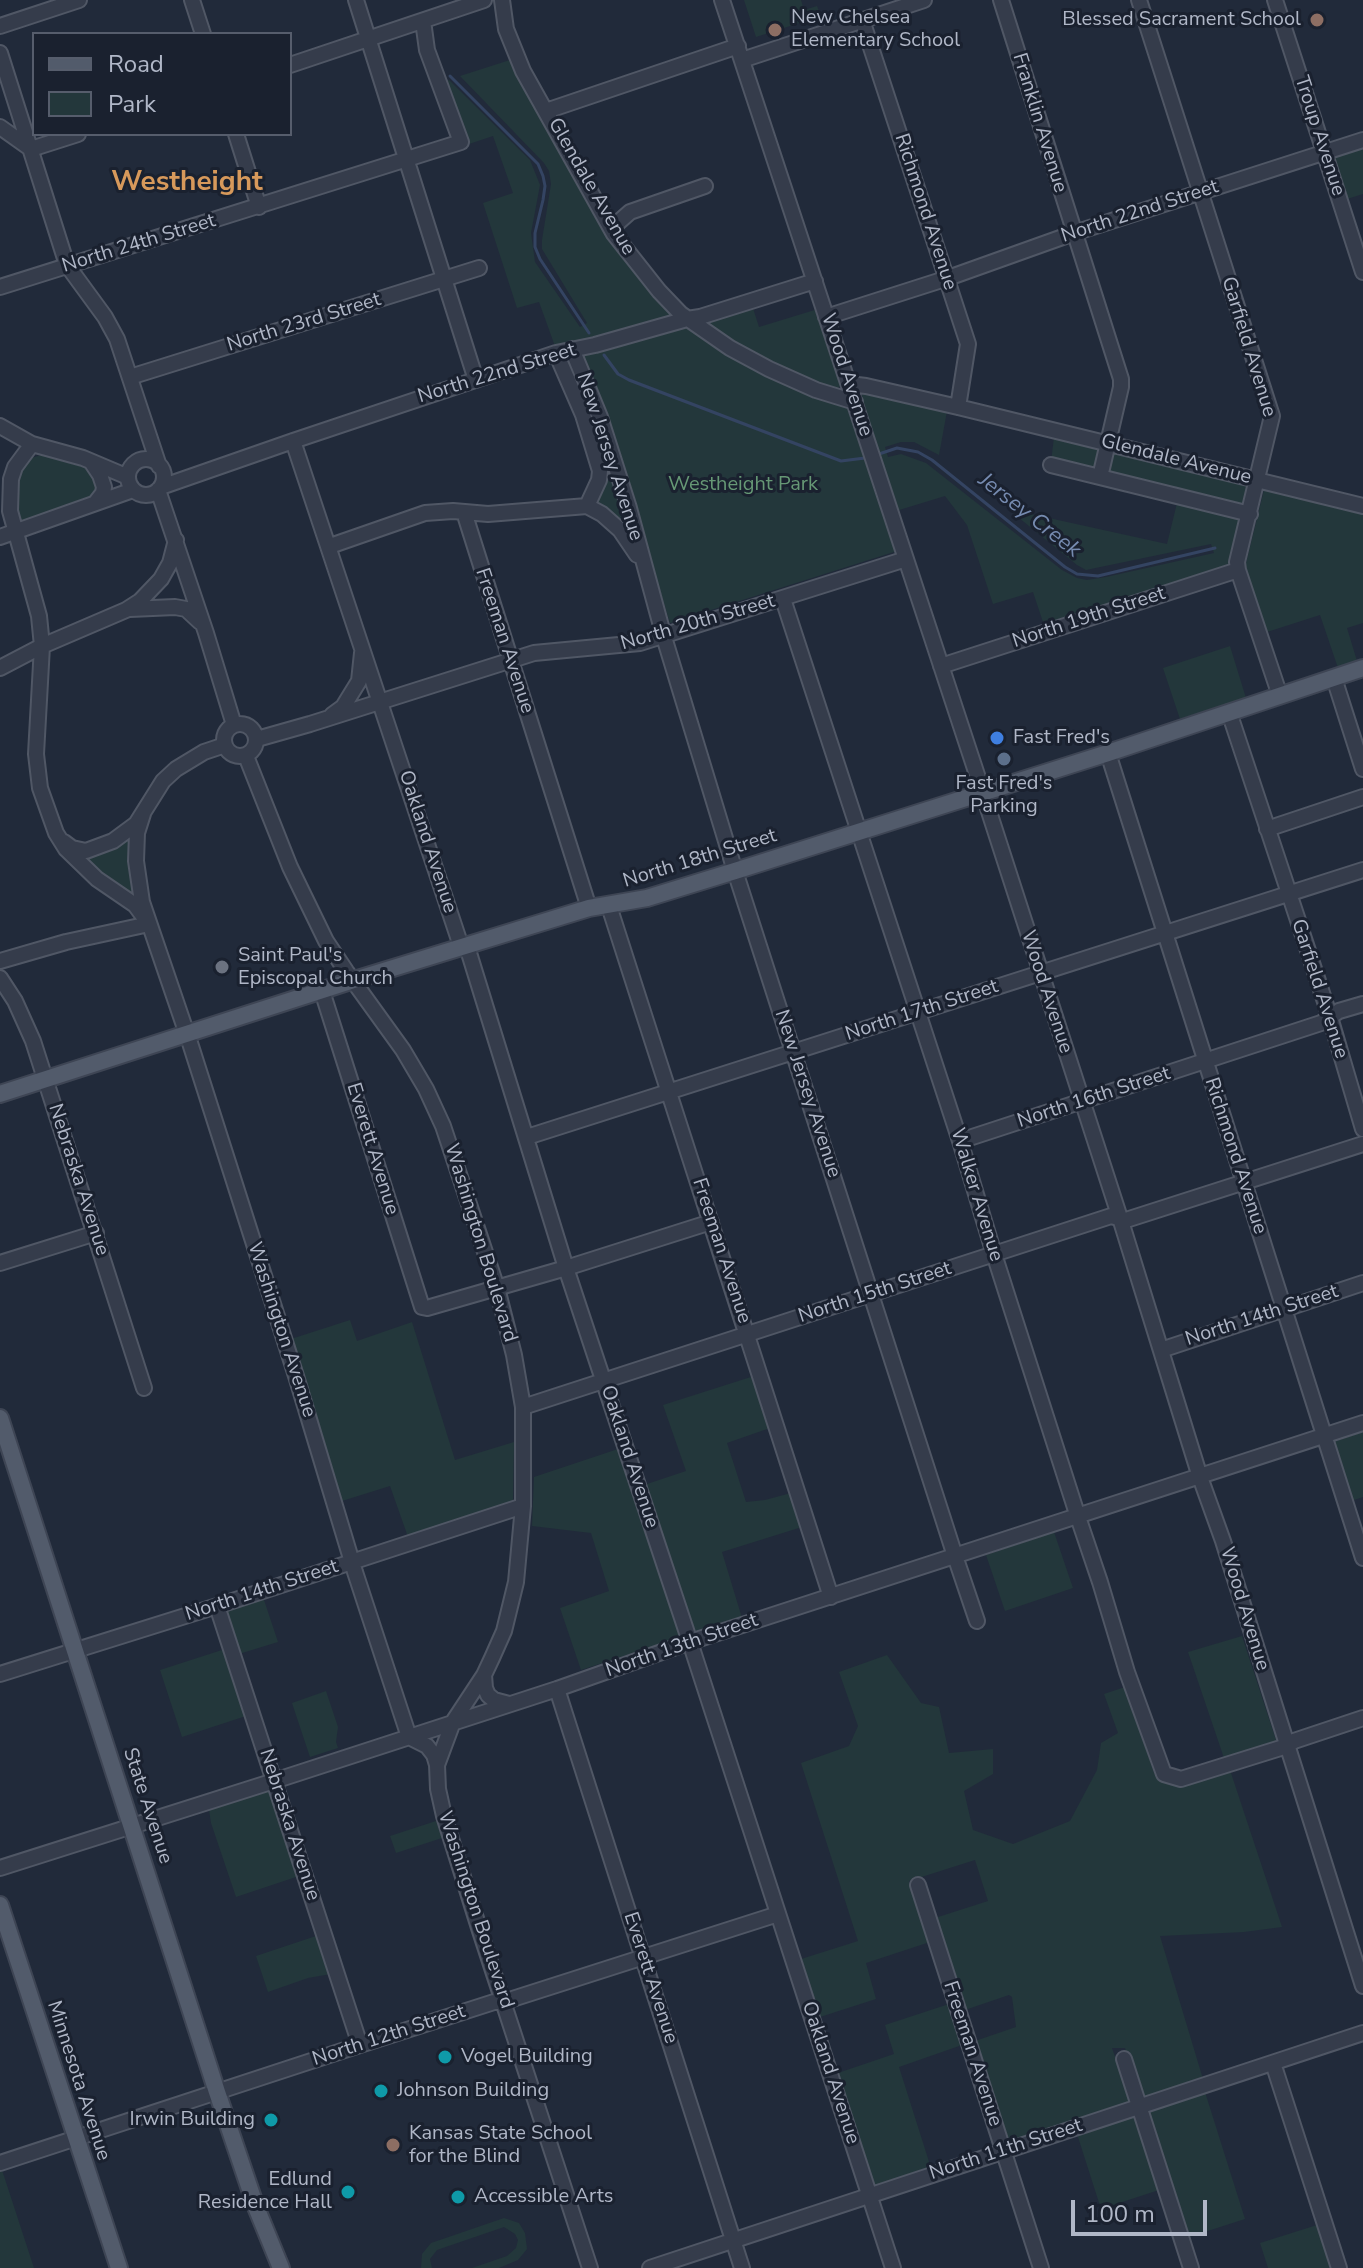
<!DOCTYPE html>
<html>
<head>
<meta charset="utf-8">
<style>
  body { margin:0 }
  #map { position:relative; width:1363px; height:2268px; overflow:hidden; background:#212a3a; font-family:"Nunito Sans",sans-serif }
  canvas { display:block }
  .legend { position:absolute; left:32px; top:32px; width:260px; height:104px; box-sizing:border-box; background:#1a212f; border:2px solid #565d6c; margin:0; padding:10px 14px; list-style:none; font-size:24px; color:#b0b7c7 }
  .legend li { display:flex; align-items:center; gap:16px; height:40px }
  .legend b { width:40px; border:2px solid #565d6c }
  .scale { position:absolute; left:1071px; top:2200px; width:136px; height:36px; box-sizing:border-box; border:4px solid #b0b7c7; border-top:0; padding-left:10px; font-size:24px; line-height:28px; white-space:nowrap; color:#b0b7c7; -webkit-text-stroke:6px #1a212f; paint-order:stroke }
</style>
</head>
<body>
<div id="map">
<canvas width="1363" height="2268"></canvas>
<ul class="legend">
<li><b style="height:10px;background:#525b6b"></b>Road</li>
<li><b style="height:22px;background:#23373b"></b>Park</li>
</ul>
<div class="scale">100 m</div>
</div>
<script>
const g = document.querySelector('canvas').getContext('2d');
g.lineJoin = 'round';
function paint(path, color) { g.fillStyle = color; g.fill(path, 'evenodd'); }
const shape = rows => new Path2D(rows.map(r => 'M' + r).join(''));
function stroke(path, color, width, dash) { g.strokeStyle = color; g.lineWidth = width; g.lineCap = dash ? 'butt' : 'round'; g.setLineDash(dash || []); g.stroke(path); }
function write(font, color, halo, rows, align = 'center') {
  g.font = font + ' "Nunito Sans",sans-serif'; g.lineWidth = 6; g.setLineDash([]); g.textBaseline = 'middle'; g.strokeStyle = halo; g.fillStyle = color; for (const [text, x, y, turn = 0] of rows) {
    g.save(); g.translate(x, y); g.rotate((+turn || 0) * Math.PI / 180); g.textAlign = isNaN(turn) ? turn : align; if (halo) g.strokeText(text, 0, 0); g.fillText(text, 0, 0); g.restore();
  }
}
const green = shape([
  [744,0,801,0,804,10,817,6,821,16,756,37],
  [513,59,618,248,674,312,674,317,556,349,539,302,517,308,483,203,513,193,493,136,466,145,443,82,449,80,530,160,540,185,531,233,535,262,580,327,587,323,542,249,542,240,551,184,549,171,544,163,460,76],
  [1363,146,1363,194,1347,199,1334,158,1336,154],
  [752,305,759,327,818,309,841,381,840,386,836,390,791,374,740,350,708,327,706,323,709,319],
  [683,323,848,405,897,551,670,623,598,390,581,355,584,352],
  [566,356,570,359,576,367,633,538,600,508,597,502,602,479,563,361],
  [867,393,947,411,939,455,914,442,901,442,885,447,888,457,901,454,926,463,1062,570,1077,578,1087,580,1106,577,1214,553,1211,544,1086,570,1077,565,1008,509,1167,544,1177,503,1242,517,1234,565,1045,628,1033,592,993,604,967,525,945,496,896,511,861,401,862,395],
  [1054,437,1099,448,1101,452,1098,467,1094,470,1051,462],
  [1121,452,1249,484,1246,504,1242,506,1113,475,1110,471,1112,457,1115,453],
  [41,455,90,469,99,485,94,498,20,522,14,520,18,473,28,459],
  [1267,489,1363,512,1363,623,1347,628,1357,661,1338,668,1320,615,1264,633,1245,567,1264,490],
  [1230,646,1246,698,1180,719,1163,668],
  [127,838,130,839,134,891,131,893,119,888,102,876,85,858,86,856],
  [350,1320,357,1341,412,1322,455,1460,514,1442,513,1500,509,1503,408,1537,390,1486,342,1501,291,1339],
  [754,1376,770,1428,727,1443,746,1502,765,1500,791,1493,802,1527,722,1552,742,1618,695,1632,691,1630,644,1485,686,1471,663,1405],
  [1363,1432,1363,1497,1351,1501,1333,1444,1336,1441],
  [621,1448,681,1633,678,1638,581,1670,560,1608,609,1591,591,1533,532,1526,534,1477],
  [1054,1532,1073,1588,1005,1611,986,1555],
  [262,1594,278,1642,239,1654,225,1610],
  [1242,1636,1276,1740,1275,1744,1225,1761,1188,1652],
  [225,1649,246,1716,182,1737,160,1670],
  [887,1655,921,1703,939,1707,949,1753,993,1749,993,1774,964,1791,973,1830,1013,1844,1070,1821,1097,1770,1101,1743,1118,1733,1104,1694,1125,1687,1154,1773,1163,1779,1177,1785,1230,1770,1282,1927,1244,1932,1160,1936,1203,2079,1145,2098,1141,2096,1125,2048,1112,2048,1130,2100,1129,2104,1009,2142,1006,2140,975,2041,1016,2027,1012,1997,1009,1995,965,2010,935,1918,988,1901,975,1860,909,1881,930,1942,866,1963,876,1999,817,2018,798,1960,858,1941,801,1763,849,1746,858,1726,839,1672],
  [326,1691,338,1727,336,1742,338,1748,310,1757,292,1703],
  [270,1789,299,1876,236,1897,211,1823,209,1810,211,1807],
  [436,1821,442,1838,396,1853,390,1836],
  [319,1935,331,1974,308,1978,268,1992,256,1956],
  [949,2004,962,2045,899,2067,931,2168,874,2187,871,2185,835,2074,894,2054,885,2025],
  [1205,2092,1245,2219,1186,2238,1147,2111],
  [1131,2116,1136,2118,1159,2190,1101,2209,1077,2134],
  [0,2170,2,2170,34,2268,0,2268],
  [504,2218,519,2223,525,2233,527,2249,518,2260,499,2268,472,2268,507,2256,516,2248,518,2240,515,2234,504,2227,437,2250,430,2259,432,2268,421,2268,422,2254,431,2243],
  [1317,2225,1330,2268,1268,2268,1260,2243]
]);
const stream = shape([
  [450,76,538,164,543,176,545,186,543,200,535,233,535,247,540,259,589,333],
  [604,355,618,374,629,380,841,461,865,458],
  [879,454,897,448,918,452,932,460,1065,567,1077,574,1098,576,1215,548]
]);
const minor = shape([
  [192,0,203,34],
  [356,0,476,380],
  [502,0,506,29,523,71,614,234,659,291,681,314,730,348,769,369,816,390,855,402],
  [722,0,983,793,1120,1218,1200,1477,1223,1541,1363,1986],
  [1001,0,1121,379,1121,387,1100,477],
  [1139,0,1272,416,1237,562,1238,570,1280,696],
  [1275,0,1363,272],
  [862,20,968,344,958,407],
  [0,26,79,0],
  [0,53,67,265,105,317,117,339,159,466],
  [742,60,924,0],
  [290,65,484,0],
  [546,111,738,46],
  [0,127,31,149,78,134],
  [236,134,259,207],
  [612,228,630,212,705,186],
  [0,287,461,142,427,50,423,21],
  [826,317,948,278,1074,233,1363,140],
  [572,349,600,417,629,508,664,637,735,871,955,1556,977,1621],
  [556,353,583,415,600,471,599,480,587,506],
  [130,377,479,268],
  [849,384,866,386,958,407,1363,506],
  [0,426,32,444,83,458,128,477],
  [293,441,459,940,469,953,566,1268,690,1642,893,2268],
  '128 477a18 18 0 1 1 36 0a18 18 0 1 1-36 0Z',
  [92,463,100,475,104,487,103,493,96,502],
  [1051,465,1250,514],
  [161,487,293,441,556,353,595,345,687,319,700,317,815,281],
  [158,490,206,633,234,725],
  [587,506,602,514,620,530,637,555],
  [464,512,589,908],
  [0,537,133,490],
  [330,546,425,513,453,511,488,514,587,506],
  [783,599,960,1141,994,1254,1078,1517,1100,1582,1127,1672,1164,1774,1181,1779,1287,1746,1294,1741,1363,1718],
  [130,609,175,607,186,609,200,622],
  [941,666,1238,570],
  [0,668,42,646,126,610,140,601,161,579,170,563,176,540],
  [1334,678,1363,769],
  [1229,712,1330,1017,1363,1129],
  [332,715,343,707,359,681,362,653],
  '224 740a16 16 0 1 1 32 0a16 16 0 1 1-32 0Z',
  [257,739,310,724,534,653,640,643,906,559],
  [1108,753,1363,1558],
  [246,756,290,867,326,941,346,971,403,1050,426,1089,443,1126,497,1288,514,1355,523,1407,523,1506,516,1582,504,1631,492,1658,484,1675,453,1722,437,1765,438,1789,444,1816,479,1928,590,2268],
  [143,814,137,833,136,861,142,902,190,1043,296,1376,355,1572,409,1737],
  [1267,829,1363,797],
  [64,842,72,848,86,851,113,841,136,824,163,781,176,769,204,752,225,745],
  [609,906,831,1597],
  [0,961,66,942,149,924,135,905,97,879,66,849,56,833,40,788,36,754,42,646,39,616,10,511,11,479,15,467,32,444],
  [0,978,15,1001,33,1041,144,1388],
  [322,991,422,1307,427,1308,566,1268,711,1222],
  [527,1137,1363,870],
  [960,1141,1321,1023,1339,1011,1363,1004],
  [0,1263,96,1233],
  [1161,1350,1363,1283],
  [523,1407,1111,1216,1126,1220,1363,1144],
  [217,1606,360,2045],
  [0,1674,217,1606,523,1506],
  [484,1675,485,1688,488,1695,494,1700,509,1704],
  [557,1689,742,2268],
  [409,1737,427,1746,434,1755,437,1765],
  [0,1868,274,1781,557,1689,690,1642,1363,1423],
  [918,1885,1041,2268],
  [1124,2059,1191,2268],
  [1273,2063,1339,2268],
  [0,2163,360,2045,494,2002,503,2002,778,1914],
  [650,2268,1363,2033]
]);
const major = shape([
  [0,1094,354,980,589,908,647,898,735,871,1108,753,1363,668],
  [0,1418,217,2092,256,2207,281,2268],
  [0,1905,119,2268]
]);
const markers = [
  [1317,20,8,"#8d6e63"],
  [775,30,8,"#8d6e63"],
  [997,738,8,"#3f7fe0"],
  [1004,759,8,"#5c6f8a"],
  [222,967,8,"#6b7280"],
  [445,2057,8,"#0f9aa8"],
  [381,2091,8,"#0f9aa8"],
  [271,2120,8,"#0f9aa8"],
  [393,2145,8,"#8d6e63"],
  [348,2192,8,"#0f9aa8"],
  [458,2197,8,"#0f9aa8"]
];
const poiNames = [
  ["New Chelsea",791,18],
  ["Elementary School",791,41],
  ["Blessed Sacrament School",1301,20,"right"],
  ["Fast Fred's",1013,738],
  ["Fast Fred's",1004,784,"center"],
  ["Parking",1004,807,"center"],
  ["Saint Paul's",238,956],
  ["Episcopal Church",238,979],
  ["Vogel Building",461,2057],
  ["Johnson Building",397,2091],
  ["Irwin Building",255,2120,"right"],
  ["Kansas State School",409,2134],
  ["for the Blind",409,2157],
  ["Edlund",332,2180,"right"],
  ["Residence Hall",332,2203,"right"],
  ["Accessible Arts",474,2197]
];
const streetNames = [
  ["Franklin Avenue",1039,123,73],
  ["Troup Avenue",1319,136,72],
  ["Glendale Avenue",591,187,60],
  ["Richmond Avenue",925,212,72],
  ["North 22nd Street",1140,212,-18],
  ["North 24th Street",139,244,-17],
  ["North 23rd Street",304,323,-17],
  ["Garfield Avenue",1248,347,73],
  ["North 22nd Street",497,374,-17],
  ["Wood Avenue",846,375,72],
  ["New Jersey Avenue",609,457,72],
  ["Glendale Avenue",1176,460,14],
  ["North 19th Street",1089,618,-18],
  ["North 20th Street",698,623,-16],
  ["Freeman Avenue",504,641,72],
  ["Oakland Avenue",427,842,72],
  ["North 18th Street",700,859,-17],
  ["Garfield Avenue",1319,989,72],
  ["Wood Avenue",1046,992,72],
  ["North 17th Street",922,1011,-18],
  ["New Jersey Avenue",807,1094,72],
  ["North 16th Street",1094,1098,-18],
  ["Everett Avenue",372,1149,73],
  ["Richmond Avenue",1235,1156,72],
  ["Nebraska Avenue",78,1180,72],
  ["Walker Avenue",976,1195,73],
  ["Washington Boulevard",480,1243,73],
  ["Freeman Avenue",721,1251,72],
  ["North 15th Street",875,1293,-18],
  ["North 14th Street",1262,1316,-18],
  ["Washington Avenue",281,1330,72],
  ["Oakland Avenue",629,1457,72],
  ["North 14th Street",262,1591,-18],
  ["Wood Avenue",1244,1609,73],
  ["North 13th Street",682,1646,-19],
  ["State Avenue",147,1806,72],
  ["Nebraska Avenue",289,1825,72],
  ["Washington Boulevard",475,1910,72],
  ["Everett Avenue",650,1978,72],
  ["North 12th Street",389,2036,-18],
  ["Freeman Avenue",972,2054,72],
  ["Oakland Avenue",830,2073,72],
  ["Minnesota Avenue",78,2081,72],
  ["North 11th Street",1006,2150,-18]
];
const parkNames = [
  ["Westheight Park",743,485]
];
const waterNames = [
  ["Jersey Creek",1029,516,38]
];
const districtNames = [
  ["Westheight",187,183]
];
paint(green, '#23373b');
stroke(stream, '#344462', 3);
stroke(minor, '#505765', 18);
stroke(major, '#3e4554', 20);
stroke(minor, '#353c4b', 14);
stroke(major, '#525b6b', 16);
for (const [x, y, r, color] of markers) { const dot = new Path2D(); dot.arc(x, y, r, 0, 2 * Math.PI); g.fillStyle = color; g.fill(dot); stroke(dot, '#1a212f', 3); }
write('20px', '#b0b7c7', '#1a212f', poiNames, 'left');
write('20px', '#b0b7c7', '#1a212f', streetNames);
write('20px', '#669875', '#1a212f', parkNames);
write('italic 22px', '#768bb0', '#1a212f', waterNames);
write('bold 28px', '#d7995b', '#1a212f', districtNames);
</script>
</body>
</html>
